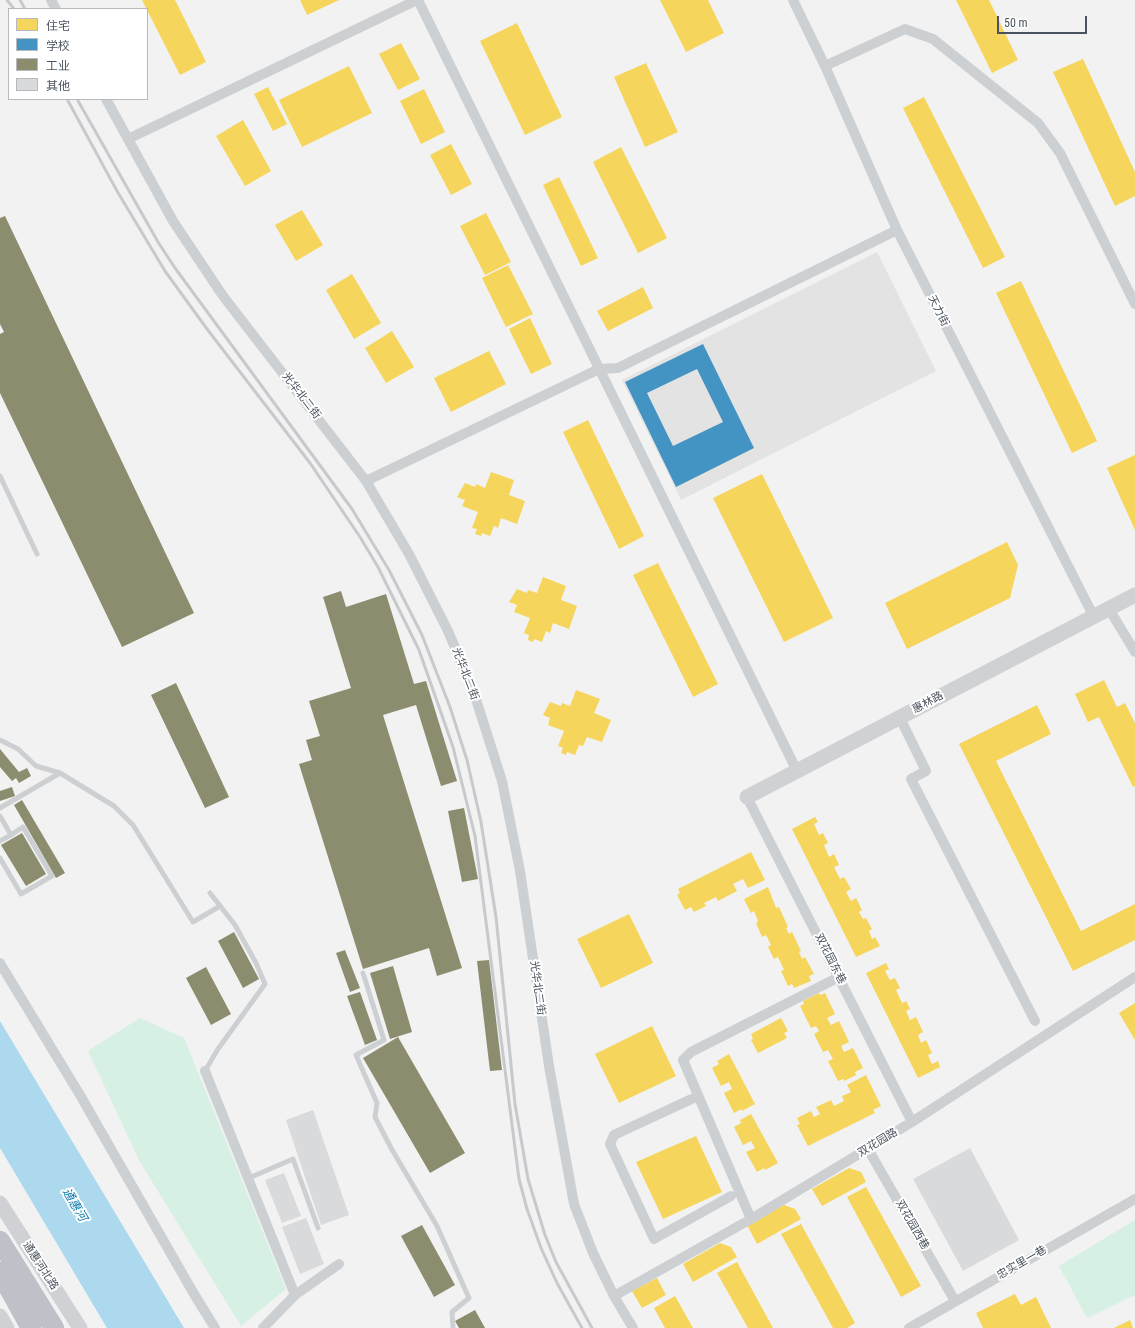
<!DOCTYPE html>
<html>
<head>
<meta charset="utf-8">
<style>
  body { margin:0 }
  #map { position:relative; width:1135px; height:1328px; overflow:hidden; background:#f2f2f2; font-family:"Roboto Condensed","Noto Sans SC",sans-serif }
  canvas { display:block }
  .legend { position:absolute; left:8px; top:8px; width:140px; height:92px; box-sizing:border-box; background:#fff; border:1px solid #b6babf; margin:0; padding:5px 7px; list-style:none; font-size:12px; color:#49525e }
  .legend li { display:flex; align-items:center; gap:8px; height:20px }
  .legend b { width:20px; border:1px solid #b6babf }
  .scale { position:absolute; left:997px; top:16px; width:90px; height:18px; box-sizing:border-box; border:2px solid #49525e; border-top:0; padding-left:5px; font-size:12px; line-height:14px; white-space:nowrap; color:#49525e; -webkit-text-stroke:3px #fff; paint-order:stroke }
</style>
</head>
<body>
<div id="map">
<canvas width="1135" height="1328"></canvas>
<ul class="legend">
<li><b style="height:11px;background:#f6d55c"></b>住宅</li>
<li><b style="height:11px;background:#4393c3"></b>学校</li>
<li><b style="height:11px;background:#8c8c6e"></b>工业</li>
<li><b style="height:11px;background:#d9dadc"></b>其他</li>
</ul>
<div class="scale">50 m</div>
</div>
<script>
const g = document.querySelector('canvas').getContext('2d');
g.lineJoin = 'round';
function paint(path, color) { g.fillStyle = color; g.fill(path, 'evenodd'); }
const shape = rows => new Path2D(rows.map(r => 'M' + r).join(''));
function stroke(path, color, width, dash) { g.strokeStyle = color; g.lineWidth = width; g.lineCap = dash ? 'butt' : 'round'; g.setLineDash(dash || []); g.stroke(path); }
function write(font, color, halo, rows, align = 'center') {
  g.font = font + ' "Roboto Condensed","Noto Sans SC",sans-serif'; g.lineWidth = 4; g.setLineDash([]); g.textBaseline = 'middle'; g.strokeStyle = halo; g.fillStyle = color; for (const [text, x, y, turn = 0] of rows) {
    g.save(); g.translate(x, y); g.rotate((+turn || 0) * Math.PI / 180); g.textAlign = isNaN(turn) ? turn : align; if (halo) g.strokeText(text, 0, 0); g.fillText(text, 0, 0); g.restore();
  }
}
const education = shape([
  [877,252,936,371,681,500,622,380]
]);
const green = shape([
  [140,1018,184,1038,286,1289,241,1326,140,1162,88,1051],
  [1135,1220,1135,1295,1087,1318,1059,1266]
]);
const water = shape([
  [0,1021,144,1261,184,1328,107,1328,0,1148]
]);
const homes = shape([
  [142,0,175,0,206,62,180,75],
  [300,0,339,0,307,15],
  [660,0,708,0,724,33,686,52],
  [956,0,989,0,1018,60,992,73],
  [517,23,562,117,525,135,480,41],
  [401,43,420,79,398,90,379,54],
  [1083,59,1135,172,1135,196,1115,206,1053,72],
  [646,63,678,132,645,147,614,77],
  [349,66,372,113,302,147,279,100],
  [268,87,287,124,273,131,254,94],
  [424,89,445,132,421,144,400,101],
  [924,97,1005,257,983,268,903,108],
  [243,120,271,171,245,186,216,136],
  [451,144,472,184,451,195,430,155],
  [621,147,667,238,638,253,593,162],
  [559,177,598,258,581,266,543,185],
  [302,210,323,245,296,261,275,225],
  [486,213,511,262,485,275,460,226],
  [508,265,533,314,506,327,482,278],
  [352,274,381,323,354,339,326,290],
  [1021,281,1097,441,1072,453,996,293],
  [643,287,653,308,608,331,597,311],
  [530,318,552,364,531,374,509,329],
  [392,331,414,367,386,383,365,348],
  [489,351,506,384,451,412,434,378],
  [588,420,644,536,619,549,563,432],
  [1135,455,1135,530,1107,468],
  [491,472,514,480,509,495,525,501,517,524,501,518,498,528,494,526,490,536,482,533,481,536,475,534,477,529,472,528,478,512,462,506,465,500,457,497,465,483,475,487,476,484,485,488],
  [762,474,833,618,784,642,713,498],
  [1007,542,1018,565,1010,598,907,649,885,603],
  [658,563,718,684,693,697,633,575],
  [543,577,566,586,561,600,577,606,569,629,553,623,550,633,546,631,542,642,534,639,533,642,528,640,529,635,524,633,530,618,514,612,517,605,509,602,517,589,527,593,528,590,537,593],
  [1104,680,1117,707,1125,703,1135,723,1135,786,1133,787,1099,717,1088,722,1075,694],
  [576,690,600,699,594,713,611,720,602,742,587,737,583,746,579,745,575,755,567,752,566,755,561,753,563,748,558,746,564,731,548,725,550,718,543,715,550,702,561,706,562,703,570,706],
  [1037,705,1051,734,996,761,1081,931,1135,904,1135,940,1073,971,959,744],
  [815,817,818,822,814,824,819,835,823,833,828,843,824,845,829,857,834,854,839,865,834,867,840,879,844,877,851,889,846,892,851,901,856,898,862,910,859,912,863,919,866,918,872,929,869,931,872,939,875,937,880,946,856,957,792,829],
  [751,852,765,880,748,888,743,879,733,884,737,891,718,901,716,897,704,903,706,906,694,912,691,907,685,910,677,895,680,893,678,889],
  [768,887,776,908,779,907,788,927,786,928,789,934,792,932,801,951,799,952,802,959,805,957,814,974,809,976,811,981,794,988,792,984,788,986,781,971,784,970,778,957,774,959,768,947,771,945,766,935,762,937,756,923,758,921,754,911,751,913,744,899],
  [629,914,653,963,601,988,577,939],
  [886,963,889,969,885,971,890,980,895,978,900,988,896,990,902,1003,906,1001,910,1009,906,1011,910,1020,916,1017,923,1032,918,1035,921,1043,926,1040,932,1053,928,1055,932,1064,938,1061,940,1067,918,1078,866,973],
  [819,993,820,995,825,993,835,1014,827,1018,831,1025,839,1021,849,1042,841,1046,844,1052,853,1048,863,1068,855,1072,856,1075,844,1081,843,1079,838,1081,828,1061,833,1059,828,1050,823,1052,814,1034,819,1031,816,1026,811,1028,800,1006,804,1004,803,1001],
  [1135,1003,1135,1040,1119,1013],
  [781,1018,788,1031,784,1033,787,1038,758,1053,751,1040,753,1039,751,1034],
  [652,1026,676,1076,619,1103,595,1054],
  [729,1054,755,1104,742,1111,741,1109,734,1113,724,1093,732,1089,729,1082,721,1086,712,1068,719,1064,717,1061],
  [866,1075,881,1106,873,1110,875,1113,808,1146,797,1125,800,1124,797,1118,811,1111,814,1117,820,1114,816,1107,831,1100,834,1106,844,1101,842,1096,851,1092,847,1085],
  [751,1114,778,1163,765,1170,764,1168,757,1172,746,1152,755,1148,751,1141,743,1145,734,1127,741,1123,740,1120],
  [696,1136,722,1192,663,1219,636,1162],
  [849,1168,861,1172,866,1182,822,1206,812,1189],
  [866,1187,921,1286,901,1297,847,1197],
  [784,1205,795,1209,801,1219,757,1244,747,1225],
  [801,1224,855,1323,847,1328,833,1328,781,1234],
  [720,1243,731,1247,737,1257,693,1282,683,1264],
  [737,1262,773,1328,748,1328,717,1273],
  [657,1278,666,1295,642,1308,632,1291],
  [1015,1294,1021,1305,1036,1297,1051,1328,983,1328,976,1313],
  [675,1296,693,1328,665,1328,654,1308],
  [1130,1320,1133,1328,1114,1328]
]);
const schools = shape([
  [703,344,754,448,676,487,625,382],
  [697,369,723,422,673,446,647,393]
]);
const industry = shape([
  [5,216,194,613,122,647,0,393,0,334,4,332,0,324,0,218],
  [341,591,346,607,386,594,414,684,426,681,457,781,441,786,416,705,383,715,462,968,437,976,429,948,363,969,299,764,312,760,306,740,320,736,309,701,351,688,323,597],
  [176,683,229,797,205,808,151,695],
  [0,749,19,772,27,768,31,776,19,783,16,778,12,781,0,767],
  [12,787,15,796,0,801,0,791],
  [22,800,65,873,56,878,14,805],
  [464,808,478,879,462,882,448,811],
  [22,833,46,874,26,886,1,845],
  [234,932,259,979,243,988,218,941],
  [345,950,360,988,350,992,336,953],
  [489,960,502,1070,490,1071,477,961],
  [393,966,412,1032,390,1039,370,973],
  [206,967,231,1014,211,1025,186,978],
  [360,992,377,1040,365,1045,347,996],
  [398,1037,465,1153,430,1173,363,1058],
  [422,1225,455,1285,434,1297,401,1236],
  [475,1310,485,1328,459,1328,455,1321]
]);
const building = shape([
  [313,1110,349,1215,321,1225,286,1120],
  [970,1148,1019,1240,963,1271,913,1179],
  [284,1173,301,1216,282,1223,265,1180],
  [306,1218,324,1264,300,1274,282,1227]
]);
const lane = shape([
  [0,476,37,554],
  [0,740,18,749,36,766,60,773,114,806,133,825,193,922,220,906],
  [0,808,60,773],
  [0,816,11,835,0,841],
  [0,858,21,894,52,876,23,827,11,835],
  [363,973,384,1040,356,1055,377,1103,375,1117,391,1148,437,1226,469,1298,452,1312,453,1328],
  [205,1071,218,1049,265,984,256,963,235,925,210,893],
  [249,1178,293,1159,318,1228]
]);
const street = shape([
  [51,0,56,9],
  [418,0,797,771],
  [793,0,825,66,897,230,1094,617],
  [825,66,905,29,933,39,1038,123,1060,153,1135,304],
  [106,99,173,221,223,296,366,481,409,554,448,631,473,690,502,781,520,871,549,1066,574,1204,593,1253,614,1296,633,1328],
  [128,139,417,0],
  [366,481,599,369,618,368,897,230],
  [1109,609,1135,652],
  [900,718,926,771,911,779,1035,1021],
  [747,797,912,1122],
  [0,963,80,1095,194,1294,215,1328],
  [205,1071,295,1295],
  [698,1096,614,1135,610,1144,654,1239,731,1196],
  [868,1149,955,1301],
  [751,1219,683,1060,691,1052,839,977],
  [614,1296,751,1219,912,1122,1135,977],
  [263,1328,295,1295,339,1264],
  [909,1328,1135,1199]
]);
const secondary = shape([
  [747,797,1135,595],
  [0,1203,80,1328],
  [0,1316,7,1328]
]);
const highway = shape([
  [0,1241,54,1328],
  [0,1272,31,1328]
]);
const rail = shape([
  [7,0,14,9],
  [20,0,25,9],
  [67,99,117,191,165,271,207,329,310,463,360,537,378,567,419,650,453,747,475,836,519,1179,527,1209,541,1248,557,1283,582,1328],
  [77,99,158,242,175,268,352,509,389,570,422,635,450,707,467,760,481,822,496,917,515,1104,528,1179,545,1235,556,1262,592,1328]
]);
const streetNames = [
  ["天力街",938,311,63],
  ["光华北二街",301,396,52],
  ["光华北二街",465,674,69],
  ["惠林路",928,703,-28],
  ["双花园东巷",830,959,63],
  ["光华北二街",537,988,82],
  ["双花园路",878,1143,-31],
  ["双花园西巷",912,1225,60],
  ["忠实里一巷",1022,1263,-30],
  ["通惠河北路",40,1266,57]
];
const waterNames = [
  ["通惠河",74,1205,59]
];
paint(education, '#e4e3e4');
paint(green, '#d6f0e3');
paint(water, '#acd9ed');
paint(homes, '#f6d55c');
paint(schools, '#4393c3');
paint(industry, '#8c8c6e');
paint(building, '#d9dadc');
stroke(highway, '#b7bac0', 20);
stroke(lane, '#cdd0d3', 5);
stroke(street, '#cdd0d3', 10);
stroke(secondary, '#cfd1d4', 15);
stroke(highway, '#bec2c8', 19);
stroke(rail, '#c8c9cc', 3);
write('11px', '#49525e', '#fff', streetNames);
write('italic 12px', '#0e7aab', '#fff', waterNames);
</script>
</body>
</html>
